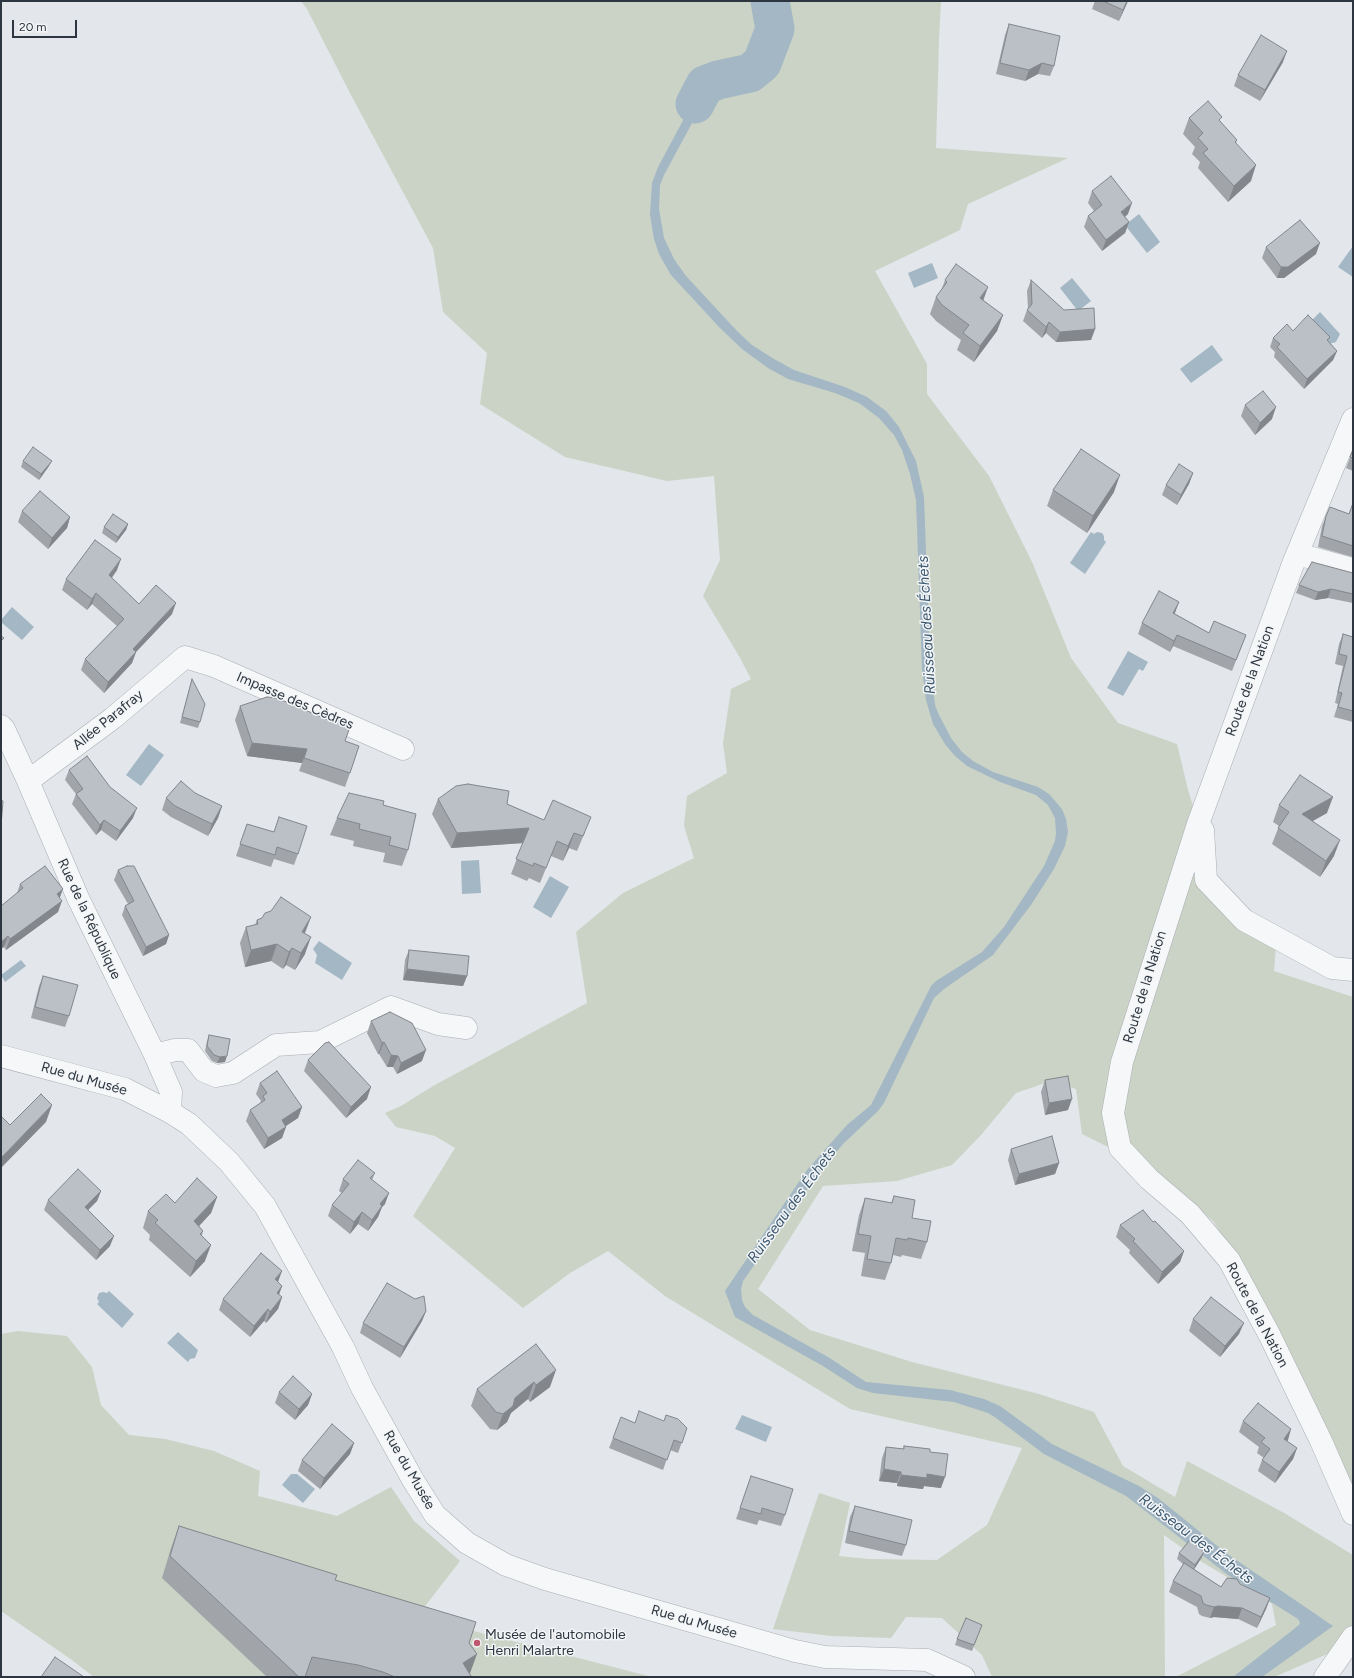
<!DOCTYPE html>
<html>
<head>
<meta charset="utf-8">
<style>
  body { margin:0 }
  #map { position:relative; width:1354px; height:1678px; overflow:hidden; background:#e3e6ea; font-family:Figtree,sans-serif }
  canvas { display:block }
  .frame { position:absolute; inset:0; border:2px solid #2d3640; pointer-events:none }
  .scale { position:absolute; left:12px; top:20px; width:65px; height:18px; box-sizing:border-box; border:2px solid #2d3640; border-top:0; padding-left:5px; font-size:12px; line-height:14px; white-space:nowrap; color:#2d3640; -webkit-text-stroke:3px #f3f5f7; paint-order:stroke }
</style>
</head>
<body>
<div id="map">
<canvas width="1354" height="1678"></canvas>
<div class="frame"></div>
<div class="scale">20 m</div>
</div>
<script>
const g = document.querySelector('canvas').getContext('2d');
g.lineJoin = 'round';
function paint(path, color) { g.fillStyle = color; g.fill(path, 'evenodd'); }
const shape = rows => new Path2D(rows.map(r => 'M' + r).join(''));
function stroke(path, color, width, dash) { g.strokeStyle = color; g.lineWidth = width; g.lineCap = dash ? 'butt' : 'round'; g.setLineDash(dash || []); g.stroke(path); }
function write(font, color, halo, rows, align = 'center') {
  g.font = font + ' Figtree,sans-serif'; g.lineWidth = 3; g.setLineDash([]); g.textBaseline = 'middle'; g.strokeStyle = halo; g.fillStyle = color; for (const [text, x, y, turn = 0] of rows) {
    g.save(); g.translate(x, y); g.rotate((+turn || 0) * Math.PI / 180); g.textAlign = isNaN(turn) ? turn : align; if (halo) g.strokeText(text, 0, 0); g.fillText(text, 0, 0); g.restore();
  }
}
const green = shape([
  [301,1,941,1,939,40,936,148,1068,158,968,204,960,230,875,271,927,364,927,394,989,476,1032,562,1071,658,1118,723,1177,744,1188,790,1221,897,1277,932,1274,971,1353,997,1353,1489,1252,1281,1213,1221,1154,1170,1082,1134,1076,1089,1051,1081,1016,1093,981,1135,952,1165,897,1181,823,1186,758,1289,810,1330,912,1362,1039,1394,1094,1412,1123,1466,1175,1497,1187,1461,1286,1514,1353,1555,1353,1643,1274,1677,1176,1677,1276,1625,1272,1604,1202,1562,1164,1535,1165,1677,992,1677,982,1655,942,1618,906,1617,891,1638,832,1636,773,1629,819,1493,850,1503,839,1556,868,1559,937,1560,987,1525,1022,1448,850,1409,665,1296,608,1251,570,1273,523,1308,413,1216,455,1148,435,1136,396,1127,385,1113,401,1106,433,1086,587,1003,576,932,623,893,694,858,684,826,687,796,727,773,723,743,731,689,751,679,739,656,703,596,720,560,714,476,667,481,565,457,480,404,487,353,443,312,433,248,351,95,307,9],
  [18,1331,67,1336,92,1367,101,1405,129,1435,165,1439,214,1451,260,1471,258,1496,337,1516,391,1487,414,1521,460,1561,422,1610,458,1627,652,1677,94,1677,72,1660,1,1611,1,1334]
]);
const water = shape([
  [764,1,772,1,775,29,774,55,770,65,763,74,747,84,732,86,714,86,708,89,691,125,664,175,660,185,659,209,664,238,674,259,686,276,737,331,752,345,774,359,794,370,845,387,867,397,886,411,899,427,916,461,924,497,930,661,935,705,938,713,951,738,962,752,973,761,993,772,1038,787,1049,794,1062,809,1066,819,1068,832,1065,846,1054,869,1031,905,993,955,944,989,934,998,884,1103,878,1111,843,1144,817,1175,743,1281,741,1289,742,1300,745,1307,753,1315,828,1357,866,1382,950,1390,984,1399,1000,1406,1052,1444,1139,1486,1158,1498,1226,1553,1333,1626,1262,1677,1233,1677,1299,1625,1300,1623,1298,1619,1228,1575,1126,1496,1044,1454,996,1418,988,1413,954,1402,873,1393,857,1388,823,1366,735,1317,725,1291,807,1170,847,1125,871,1105,931,986,936,981,982,952,1004,927,1044,866,1055,841,1056,833,1055,818,1048,805,1036,795,1000,782,967,766,955,756,945,744,933,724,926,700,922,669,916,500,910,474,902,450,894,435,879,418,859,403,835,393,788,379,768,368,742,349,720,328,671,275,659,254,654,239,650,215,652,183,658,167,687,113,704,80,708,77,743,76,750,73,762,63,767,56,769,40],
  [1139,214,1160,242,1147,253,1125,225],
  [1353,246,1353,277,1338,267],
  [932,263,938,278,914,288,908,273],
  [1072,278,1091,301,1078,311,1060,288],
  [1320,312,1340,334,1336,342,1329,344,1309,323],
  [1212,345,1223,360,1191,383,1180,369],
  [1091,532,1094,534,1097,532,1102,533,1104,536,1104,540,1106,542,1085,574,1070,563],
  [12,607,34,627,22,640,1,622,1,620],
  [1128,651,1148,662,1143,671,1139,669,1123,696,1107,688],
  [149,744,164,755,141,786,126,775],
  [479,860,481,893,462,894,461,861],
  [550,876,569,887,551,918,533,907],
  [319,941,352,963,342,980,315,963,317,955,313,949],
  [21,960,26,966,5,982,1,975],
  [109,1291,134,1314,122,1328,97,1304,99,1302,97,1298,99,1293,103,1292,107,1293],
  [178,1332,198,1350,195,1358,190,1359,188,1362,167,1343],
  [742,1415,772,1427,766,1442,735,1429],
  [291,1474,297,1474,315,1489,303,1503,282,1485]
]);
const river = shape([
  [695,104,705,85,718,80,750,73,762,63,775,29,770,1]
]);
const minor = shape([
  [1353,419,1293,564,1198,824,1122,1062,1113,1113,1120,1148,1149,1179,1190,1214,1229,1260,1269,1334,1321,1441,1353,1514],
  [1297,554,1353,569],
  [1,726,4,729,28,781,78,898,155,1055,171,1092,170,1112],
  [28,781,113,718,185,657,214,666,403,749],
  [1199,825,1203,830,1206,880,1244,920,1332,968,1353,970],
  [155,1055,175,1050,188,1050,204,1071,216,1076,233,1073,276,1045,320,1042,391,1007,438,1024,466,1028],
  [1,1056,125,1089,170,1112,189,1124,229,1162,265,1206,343,1347,362,1388,413,1480,435,1515,467,1543,506,1565,545,1579,795,1651,825,1657,927,1660,964,1677],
  [1325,1677,1353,1637]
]);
const wall = shape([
  [1095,1,1128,1,1119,21,1092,9],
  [1009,24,1054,66,1050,76,1038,74,1025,81,996,74,1005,35],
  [1283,62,1260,101,1234,86,1238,75],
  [1189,118,1220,122,1237,140,1236,143,1251,181,1228,202,1198,168,1200,162,1192,154,1195,147,1183,134],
  [1092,191,1128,214,1125,217,1129,222,1125,233,1102,251,1084,227,1088,216,1094,211,1088,203],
  [1266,247,1316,254,1284,278,1277,278,1262,258],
  [945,280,984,301,1003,315,997,331,974,362,957,350,961,340,936,321,930,314,936,297,941,291],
  [1031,280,1064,310,1095,329,1091,340,1056,342,1046,333,1042,338,1023,321,1027,310,1028,308,1027,291],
  [1293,331,1330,337,1328,341,1337,351,1333,360,1304,389,1274,357,1275,352,1270,347,1273,338],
  [1245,405,1272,419,1255,435,1241,416],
  [1353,450,1353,471,1346,468],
  [23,461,49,466,39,480,21,467],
  [1193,473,1189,484,1177,505,1162,495,1166,485],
  [1053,490,1114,492,1087,533,1047,506],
  [1353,503,1353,557,1318,547,1322,526,1330,507,1349,514],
  [22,511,70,517,67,528,48,549,18,522],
  [128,524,126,530,116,543,102,533,104,527],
  [117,570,112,578,139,604,172,614,136,652,132,663,104,693,81,670,85,659,117,626,92,604,87,610,62,590,66,579],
  [1353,573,1353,603,1328,598,1315,600,1296,593,1299,585],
  [1175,614,1209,633,1246,635,1232,671,1173,646,1170,652,1138,634,1142,623],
  [1343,634,1353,637,1353,722,1334,717,1338,704,1335,703,1343,666,1335,664,1339,644],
  [192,679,200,722,198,728,180,723],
  [240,706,345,741,350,773,345,787,299,771,302,763,247,756,235,720],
  [69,770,133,818,116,841,101,830,96,835,72,804,76,794,65,780],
  [195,793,222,806,218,818,208,836,171,817,162,810,166,798],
  [438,799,507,804,544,820,585,832,577,851,569,848,563,861,551,856,540,883,529,878,527,881,511,874,523,843,451,848,432,814],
  [383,805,408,850,402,866,383,862,385,853,353,846,354,841,330,835,337,818],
  [1279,805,1327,813,1313,821,1334,856,1320,877,1272,844,1279,826,1273,822],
  [279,817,298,854,294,865,274,859,271,867,236,856,247,824,274,832],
  [118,870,169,935,166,944,143,956,122,915,125,906,128,904,114,880],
  [20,884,60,898,58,912,6,950,4,947,17,893],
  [257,920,305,934,305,954,295,970,286,965,283,969,271,961,245,967,240,943,246,927,255,925],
  [409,950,467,976,463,986,403,980,405,960],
  [43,976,69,1016,65,1027,31,1018,39,986],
  [371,1021,422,1061,397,1074,393,1067,387,1067,379,1054,378,1054,367,1033],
  [209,1035,225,1062,217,1063,212,1061,205,1051,207,1041],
  [308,1060,367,1099,346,1118,304,1071],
  [1045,1080,1068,1110,1045,1115,1041,1092],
  [260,1083,302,1107,298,1118,286,1126,282,1138,264,1149,246,1121,250,1110,260,1103,261,1101,256,1094],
  [1011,1149,1059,1163,1055,1174,1015,1185,1008,1160],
  [375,1173,372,1180,385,1204,382,1207,378,1217,368,1231,358,1224,350,1234,328,1216,332,1205,342,1193,339,1191,343,1179],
  [101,1191,97,1201,88,1210,110,1246,96,1260,44,1210,48,1200],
  [894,1196,912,1218,927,1242,921,1259,902,1255,901,1257,893,1255,891,1263,885,1280,861,1276,865,1253,852,1251,859,1215,865,1198,891,1203],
  [217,1197,211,1213,199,1226,203,1231,202,1235,205,1261,190,1277,149,1240,150,1235,143,1228,148,1211,175,1203],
  [1153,1222,1184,1251,1180,1262,1158,1284,1129,1253,1130,1250,1116,1237,1120,1225],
  [278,1282,282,1286,279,1295,282,1297,278,1309,266,1323,264,1321,250,1337,219,1310,223,1299],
  [426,1311,422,1321,400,1358,360,1333,363,1323],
  [1193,1319,1239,1334,1220,1357,1189,1331],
  [536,1344,550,1387,530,1402,528,1399,511,1413,507,1422,497,1430,490,1429,471,1406,477,1389],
  [279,1392,312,1394,308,1405,295,1420,275,1403],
  [664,1421,687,1428,678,1453,670,1450,663,1470,609,1448,613,1438,635,1423],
  [1243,1421,1288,1440,1287,1441,1297,1448,1293,1459,1275,1483,1258,1471,1262,1460,1264,1458,1257,1453,1259,1447,1239,1432],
  [354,1443,350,1454,320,1489,298,1471,302,1460],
  [904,1446,930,1452,941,1488,924,1486,923,1489,897,1486,897,1483,879,1481,882,1458,886,1447,903,1449],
  [751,1476,785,1515,781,1526,759,1520,757,1525,736,1519],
  [855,1506,906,1545,902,1556,845,1543,850,1517],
  [179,1526,335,1580,469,1643,470,1677,267,1677,162,1578,171,1548],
  [1179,1553,1202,1557,1194,1569,1221,1587,1240,1584,1270,1598,1266,1609,1257,1628,1238,1619,1214,1617,1210,1618,1202,1616,1199,1614,1197,1607,1169,1592,1173,1581,1183,1564,1177,1559],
  [982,1625,972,1651,955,1645,957,1639]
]);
const shadedWall = shape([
  [1127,1,1128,1,1119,21,1123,10],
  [1287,51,1283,62,1260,101,1265,90],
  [1042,63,1038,74,1025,81,1029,70],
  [1256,165,1251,181,1228,202,1234,186],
  [1132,203,1128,214,1117,223,1121,212],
  [1129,222,1125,233,1102,251,1106,240],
  [1320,243,1316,254,1284,278,1277,278,1281,267],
  [988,287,982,304,980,298],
  [1003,315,997,331,974,362,980,346],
  [1049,322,1046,333,1042,338,1046,327],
  [1095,329,1091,340,1056,342,1060,332],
  [1337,351,1333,360,1304,389,1307,379],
  [1276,407,1272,419,1255,435,1260,423],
  [52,461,49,466,39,480,41,474],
  [1193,473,1189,484,1177,505,1181,495],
  [1120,475,1114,492,1087,533,1093,516],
  [70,517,67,528,48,549,52,538],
  [128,524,126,530,116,543,118,537],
  [121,559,117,570,105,586,109,575],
  [1331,589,1328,598,1315,600,1318,592],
  [96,593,92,604,87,610,92,599],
  [1179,602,1175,613,1169,624,1173,613],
  [176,603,172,614,136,652,132,663,104,693,108,682,133,649],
  [1177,635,1173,646,1170,652,1174,641],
  [252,743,307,749,302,763,247,756],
  [1333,797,1327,813,1296,830,1302,814],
  [222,806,218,818,208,836,212,824],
  [137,808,133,818,116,841,120,831],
  [104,820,101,830,96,835,100,825],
  [529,828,524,843,451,848,457,833],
  [574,833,569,848,563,861,568,846],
  [1340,840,1334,856,1320,877,1326,861],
  [63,889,59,900,57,894],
  [62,901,58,912,6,950,10,939],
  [311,917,305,933,302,932],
  [169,935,166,944,143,956,146,947],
  [8,936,4,947,1,949,1,942],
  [311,937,305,954,295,970,301,953],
  [277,944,271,961,245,967,251,950],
  [292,948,286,965,283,969,289,952],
  [407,969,467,976,463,986,403,980],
  [384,1042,379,1054,378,1054,382,1043],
  [426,1050,422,1061,397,1074,401,1063],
  [391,1055,398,1056,393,1067,387,1067],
  [227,1056,225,1062,217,1063,220,1057],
  [371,1087,367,1099,346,1118,351,1107],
  [1072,1099,1068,1110,1045,1115,1049,1103],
  [52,1105,46,1122,1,1168,1,1159,2,1157],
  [302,1107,298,1118,278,1131,282,1120],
  [286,1127,282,1138,264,1149,268,1138],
  [1059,1163,1055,1174,1015,1185,1019,1174],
  [101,1191,97,1201,81,1217,85,1207],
  [389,1193,385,1204,382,1207,378,1217,368,1231,372,1220,380,1204],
  [217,1197,211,1213,188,1238,194,1221],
  [362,1212,358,1224,350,1234,354,1222],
  [114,1236,110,1246,96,1260,100,1250],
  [211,1245,205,1261,190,1277,196,1261],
  [1184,1251,1180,1262,1158,1284,1162,1272],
  [282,1271,278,1282,275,1279],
  [282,1286,278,1297,277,1293],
  [282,1297,278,1309,266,1323,270,1312],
  [268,1309,264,1321,250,1337,254,1326],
  [426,1311,422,1321,400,1358,404,1347],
  [1244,1323,1239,1334,1220,1357,1225,1346],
  [556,1370,550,1387,530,1402,536,1385],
  [534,1382,528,1399,511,1413,507,1422,497,1430,503,1414,515,1398],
  [312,1394,308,1405,295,1420,299,1409],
  [1291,1429,1288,1440,1280,1449,1284,1439],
  [354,1443,350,1454,320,1489,324,1478],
  [1297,1448,1293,1459,1275,1483,1279,1472],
  [884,1469,901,1472,897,1483,879,1481],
  [927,1474,945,1477,941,1488,924,1486,923,1489,897,1486,901,1475],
  [1204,1552,1202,1557,1193,1571,1195,1565],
  [1270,1598,1266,1609,1257,1628,1261,1617],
  [1218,1606,1242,1608,1238,1619,1214,1617,1210,1618,1214,1607],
  [477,1654,469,1676,463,1663]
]);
const building = shape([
  [1103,1,1127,1,1123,10,1103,1],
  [1009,24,1060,36,1054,66,1042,63,1029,70,1000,63,1009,24],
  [1261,35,1287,51,1265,90,1238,75,1261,35],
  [1208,101,1222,117,1219,120,1237,140,1235,142,1256,165,1234,186,1203,153,1208,149,1198,138,1203,133,1189,118,1208,101],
  [1111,176,1132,203,1121,212,1129,222,1106,240,1088,216,1102,205,1092,191,1111,176],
  [1300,220,1320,243,1288,267,1281,267,1266,247,1300,220],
  [956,264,988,287,980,298,1003,315,980,346,963,333,969,325,942,305,936,297,947,282,945,280,956,264],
  [1031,280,1064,310,1094,308,1095,329,1060,332,1049,322,1046,327,1027,310,1032,304,1031,280],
  [1308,315,1330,337,1327,340,1337,351,1307,379,1277,347,1280,344,1273,338,1287,324,1293,331,1308,315],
  [1263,391,1276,407,1260,423,1245,405,1263,391],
  [33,447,52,461,41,474,23,461,33,447],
  [1081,449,1120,475,1093,516,1053,490,1081,449],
  [1353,450,1353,458,1350,457,1353,450],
  [1179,464,1193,473,1181,495,1166,485,1179,464],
  [40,491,70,517,52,538,22,511,40,491],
  [1353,503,1353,546,1322,536,1326,516,1330,507,1349,514,1353,503],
  [113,514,128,524,118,537,104,527,113,514],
  [95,540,121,559,109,575,139,604,156,585,176,603,133,649,136,652,108,682,85,659,124,619,96,593,92,599,66,579,95,540],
  [1312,562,1353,573,1353,594,1331,589,1318,592,1299,585,1312,562],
  [1159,591,1179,602,1173,613,1209,633,1214,621,1246,635,1236,660,1177,635,1174,641,1142,623,1159,591],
  [1343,634,1353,637,1353,711,1338,707,1342,693,1338,692,1347,656,1339,654,1343,634],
  [1,636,4,638,1,641,1,636],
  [192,679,205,704,200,722,182,717,192,679],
  [267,697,277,698,333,722,334,719,351,724,345,741,359,746,350,773,304,758,307,749,252,743,240,706,267,697],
  [87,756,110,787,137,808,120,831,104,820,100,825,76,794,83,789,69,770,87,756],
  [1300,775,1333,797,1302,814,1340,840,1326,861,1278,828,1289,812,1279,805,1300,775],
  [181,781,195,793,222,806,212,824,175,806,166,798,181,781],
  [468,784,509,791,507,804,544,820,553,800,591,817,583,836,574,833,568,846,557,841,546,868,534,863,533,866,516,859,529,828,457,833,438,799,456,786,468,784],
  [349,793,384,801,383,805,416,814,408,850,389,845,391,837,359,829,360,824,337,818,349,793],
  [1,800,3,801,1,826,1,800],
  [279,817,307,826,298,854,277,847,275,855,240,844,247,824,274,832,279,817],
  [45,866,63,889,57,894,62,901,10,939,8,936,1,942,1,906,23,888,20,884,45,866],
  [127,866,134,866,169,935,146,947,125,906,134,901,118,870,127,866],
  [281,897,311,917,302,932,311,937,301,953,292,948,289,952,277,944,251,950,246,927,258,924,257,920,262,918,265,913,271,911,281,897],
  [409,950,469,956,467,976,407,969,409,950],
  [43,976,78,985,69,1016,35,1007,43,976],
  [390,1012,412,1023,426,1050,401,1063,398,1056,391,1055,384,1042,382,1043,371,1021,390,1012],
  [209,1035,230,1039,227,1056,220,1057,214,1055,207,1046,209,1035],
  [329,1042,371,1087,351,1107,308,1060,325,1043,329,1042],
  [277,1071,302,1107,282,1120,286,1127,268,1138,250,1110,265,1100,263,1096,267,1093,260,1083,277,1071],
  [1068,1076,1072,1099,1049,1103,1045,1080,1068,1076],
  [41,1094,52,1105,2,1157,1,1156,1,1116,10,1125,41,1094],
  [1052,1136,1059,1163,1019,1174,1011,1149,1052,1136],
  [358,1160,375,1173,370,1178,389,1193,380,1204,382,1206,372,1220,362,1212,354,1222,332,1205,349,1184,343,1179,358,1160],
  [78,1169,101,1191,85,1207,114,1236,100,1250,48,1200,78,1169],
  [197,1178,217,1197,194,1221,203,1231,200,1234,211,1245,196,1261,155,1223,158,1220,148,1211,166,1194,175,1203,197,1178],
  [894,1196,915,1200,912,1218,931,1221,927,1242,908,1238,907,1240,896,1238,891,1263,867,1259,871,1236,858,1234,865,1198,892,1203,894,1196],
  [1143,1210,1153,1222,1155,1221,1184,1251,1162,1272,1133,1241,1135,1239,1120,1225,1143,1210],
  [261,1253,282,1271,275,1279,282,1286,277,1293,282,1297,270,1312,268,1309,254,1326,223,1299,261,1253],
  [387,1283,415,1299,424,1296,426,1311,404,1347,363,1323,387,1283],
  [1211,1297,1244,1323,1225,1346,1193,1319,1211,1297],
  [536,1344,556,1370,536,1385,534,1382,515,1398,513,1406,503,1414,496,1412,477,1389,536,1344],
  [293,1376,312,1394,299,1409,279,1392,293,1376],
  [1258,1403,1291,1429,1284,1439,1297,1448,1279,1472,1262,1460,1270,1449,1261,1442,1265,1438,1243,1421,1258,1403],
  [639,1411,664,1421,666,1415,678,1419,687,1428,682,1443,674,1440,667,1460,613,1438,621,1417,635,1423,639,1411],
  [332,1424,354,1443,324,1478,302,1460,332,1424],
  [904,1446,930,1449,930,1452,948,1454,945,1477,927,1474,927,1478,901,1475,901,1472,884,1469,886,1447,904,1449,904,1446],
  [751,1476,793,1489,785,1515,762,1508,761,1514,740,1508,751,1476],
  [855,1506,912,1520,906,1545,849,1531,855,1506],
  [179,1526,337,1575,335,1580,476,1622,469,1643,477,1654,463,1663,471,1676,468,1677,432,1677,432,1676,432,1677,395,1677,383,1672,358,1665,312,1657,305,1677,299,1677,170,1556,179,1526],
  [1190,1540,1204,1552,1195,1565,1179,1553,1190,1540],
  [1184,1563,1221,1587,1227,1578,1237,1579,1240,1584,1270,1598,1261,1617,1242,1608,1218,1606,1214,1607,1206,1605,1203,1603,1201,1596,1173,1581,1184,1563],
  [966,1618,982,1625,974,1645,957,1639,966,1618],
  [55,1657,84,1677,41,1677,55,1657]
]);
const markers = [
  [477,1643,4,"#c05771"]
];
const streetNames = [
  ["Route de la Nation",1250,681,-70],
  ["Impasse des Cèdres",295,701,23],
  ["Allée Parafray",108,720,-39],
  ["Rue de la République",89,919,65],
  ["Route de la Nation",1145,987,-73],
  ["Rue du Musée",84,1079,16],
  ["Route de la Nation",1257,1315,62],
  ["Rue du Musée",409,1470,60],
  ["Rue du Musée",694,1622,16]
];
const poiNames = [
  ["Musée de l'automobile",485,1635],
  ["Henri Malartre",485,1651]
];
const waterNames = [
  ["Ruisseau des Échets",927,625,-93],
  ["Ruisseau des Échets",792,1205,-54],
  ["Ruisseau des Échets",1196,1539,37]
];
paint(green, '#cad3c5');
paint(water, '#a3b7c5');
stroke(river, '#a3b7c5', 39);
stroke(minor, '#a9aeb4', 23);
stroke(minor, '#f6f7f8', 22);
paint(wall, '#a1a5aa');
paint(shadedWall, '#83868b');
paint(building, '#bbc0c6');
stroke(building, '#83868b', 1);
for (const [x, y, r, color] of markers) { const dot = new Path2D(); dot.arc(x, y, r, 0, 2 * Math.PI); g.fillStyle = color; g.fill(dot); stroke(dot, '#f3f5f7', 1.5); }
write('14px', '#2d3640', '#f3f5f7', streetNames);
write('14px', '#2d3640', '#f3f5f7', poiNames, 'left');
write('italic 15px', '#3b586f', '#f3f5f7', waterNames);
</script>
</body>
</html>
